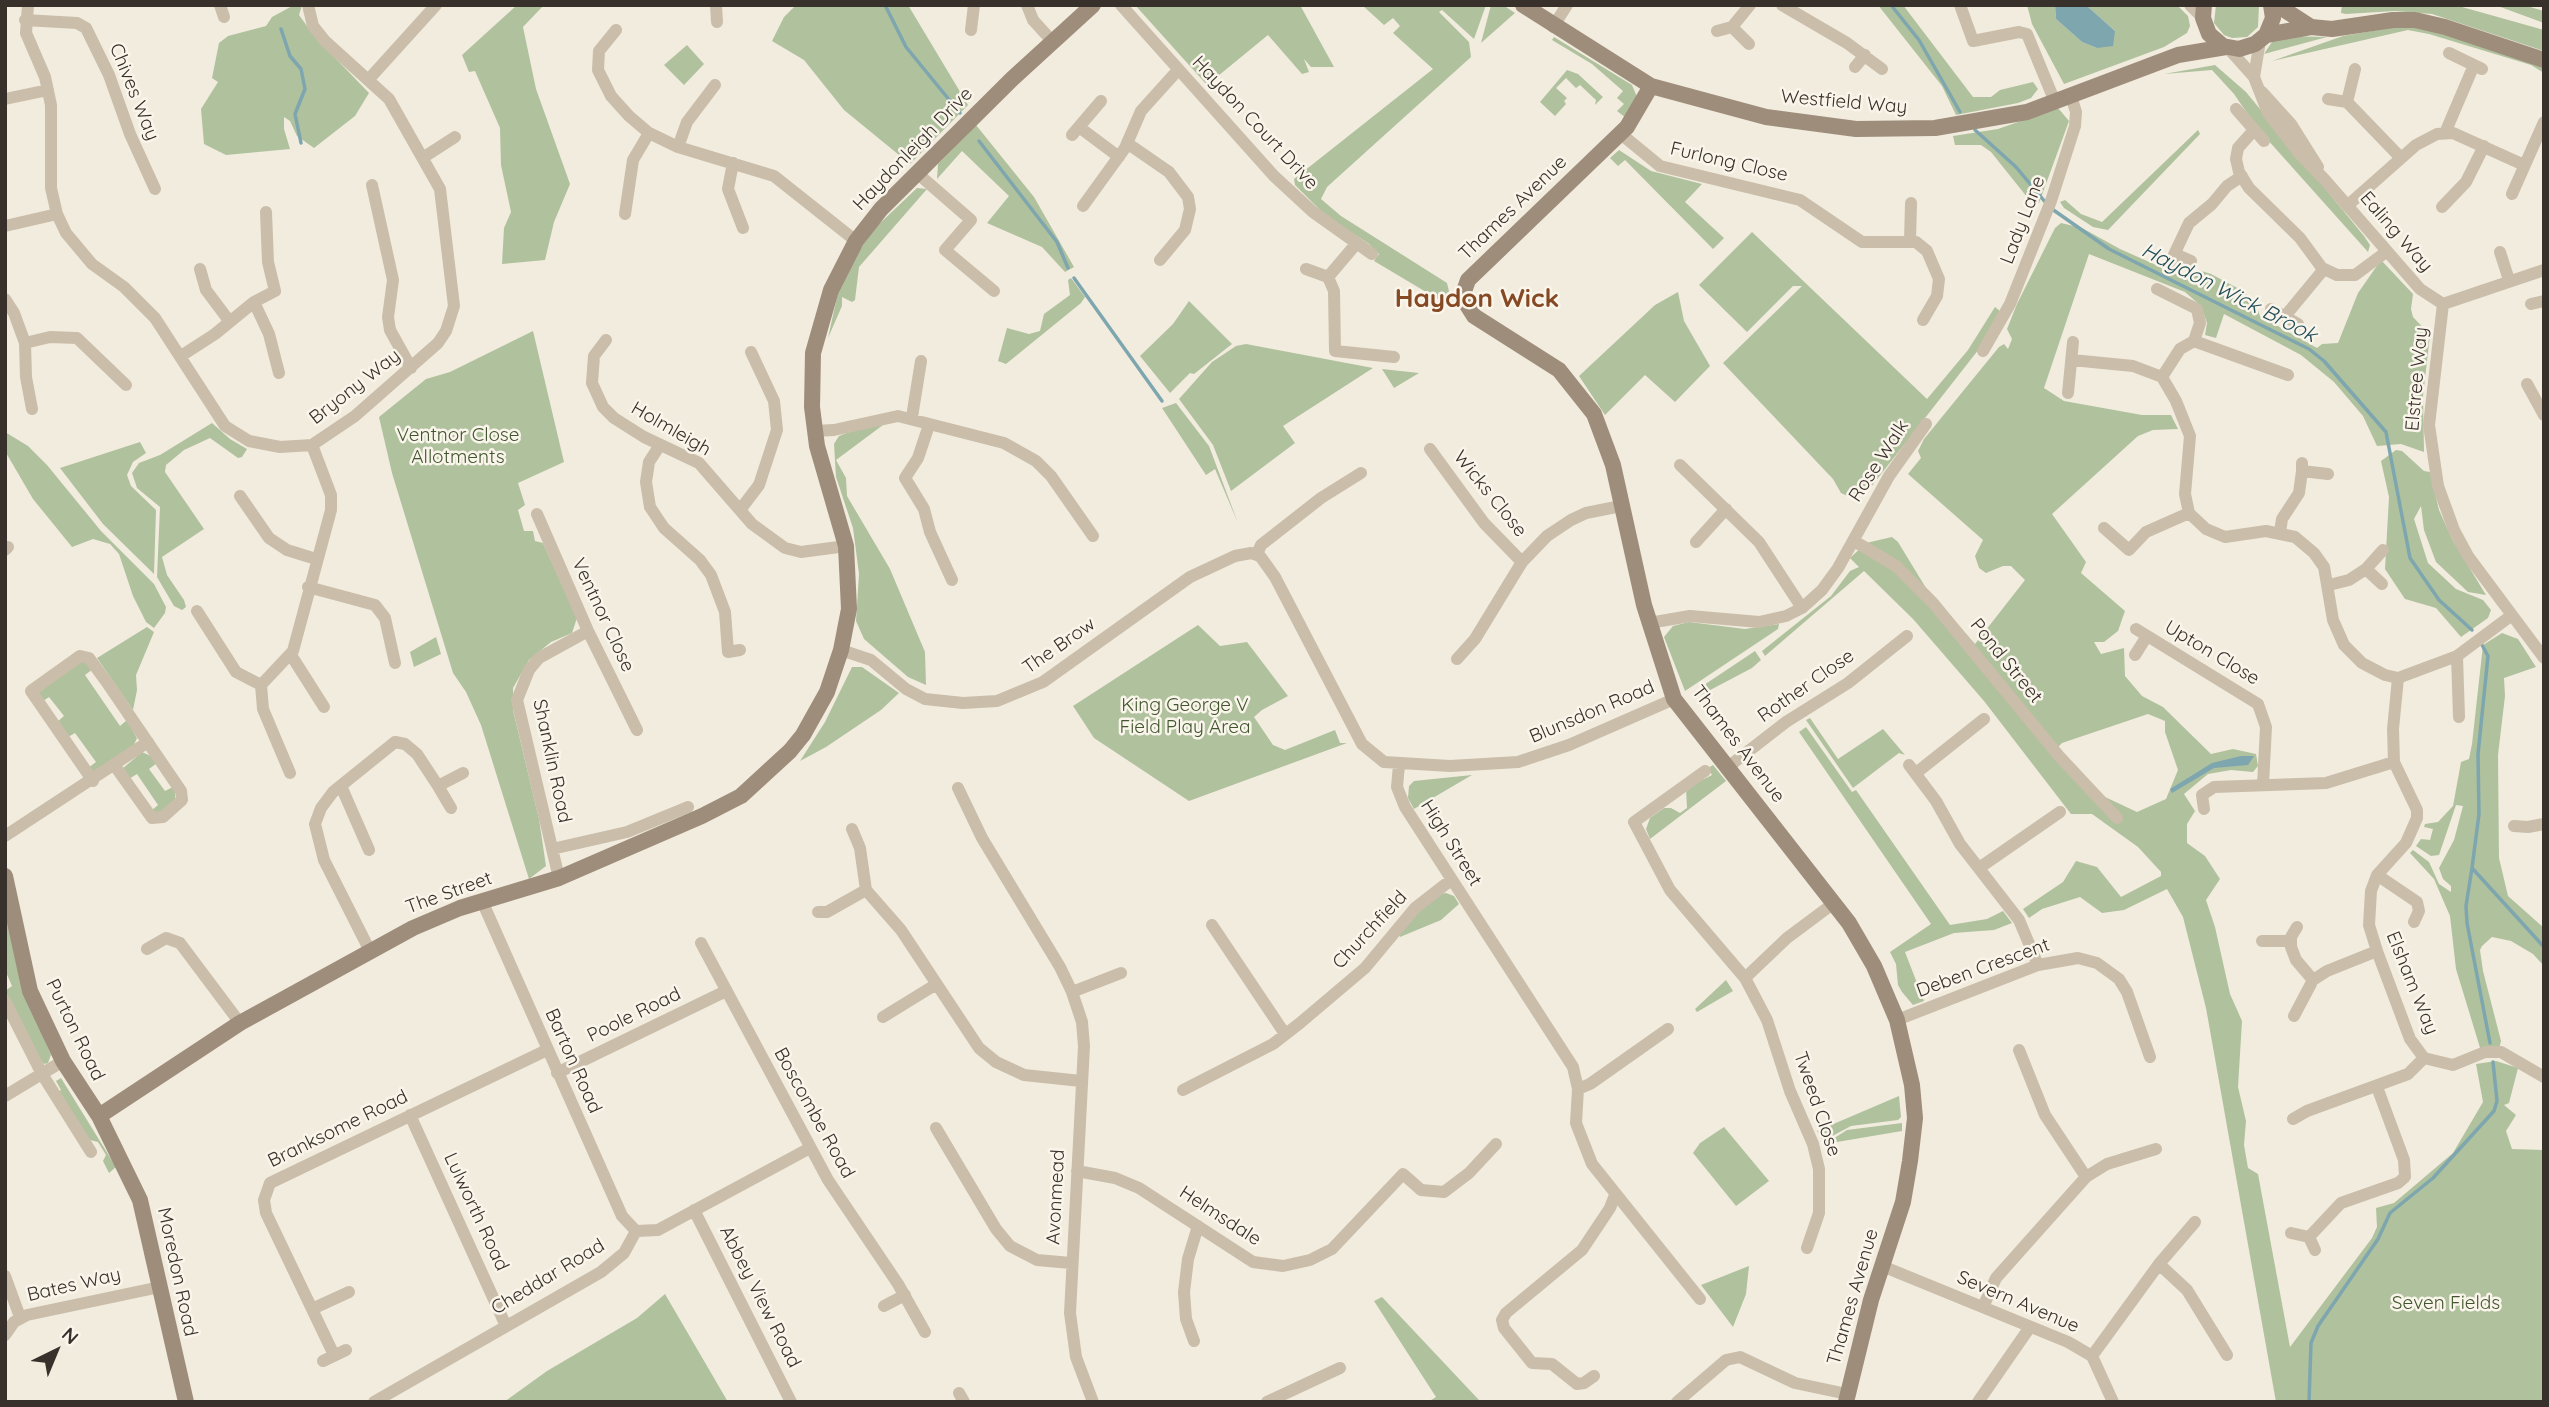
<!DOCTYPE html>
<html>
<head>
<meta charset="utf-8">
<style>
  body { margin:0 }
  #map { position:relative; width:2549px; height:1407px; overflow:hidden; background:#f2ecde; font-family:Quicksand,sans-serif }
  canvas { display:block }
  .frame { position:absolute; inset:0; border:7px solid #38302a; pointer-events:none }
  .north { position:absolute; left:21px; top:1316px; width:70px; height:70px; -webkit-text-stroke:5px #faf5eb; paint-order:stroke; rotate:43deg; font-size:19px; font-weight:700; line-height:28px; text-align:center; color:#38302a }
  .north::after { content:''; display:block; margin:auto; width:24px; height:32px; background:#38302a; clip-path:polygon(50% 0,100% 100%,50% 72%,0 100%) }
</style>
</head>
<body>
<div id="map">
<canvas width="2549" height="1407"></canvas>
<div class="frame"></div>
<div class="north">N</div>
</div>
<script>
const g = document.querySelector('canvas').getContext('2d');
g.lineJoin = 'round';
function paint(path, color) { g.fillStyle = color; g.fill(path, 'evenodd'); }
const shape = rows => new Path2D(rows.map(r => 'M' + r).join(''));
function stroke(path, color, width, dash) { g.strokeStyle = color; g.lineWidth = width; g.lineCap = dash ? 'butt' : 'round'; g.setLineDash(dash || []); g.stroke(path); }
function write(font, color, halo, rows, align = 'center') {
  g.font = font + ' Quicksand,sans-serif'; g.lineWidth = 5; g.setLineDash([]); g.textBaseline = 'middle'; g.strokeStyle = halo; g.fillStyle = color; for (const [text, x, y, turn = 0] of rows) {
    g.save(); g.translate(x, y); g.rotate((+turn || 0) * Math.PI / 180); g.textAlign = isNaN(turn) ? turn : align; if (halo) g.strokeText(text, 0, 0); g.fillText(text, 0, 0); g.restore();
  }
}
const green = shape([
  [294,5,302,5,299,15,315,37,369,93,355,116,314,148,297,136,290,121,284,117,284,129,290,149,226,155,204,144,201,109,218,82,212,78,219,43,228,36,266,26,272,17],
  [517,5,544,5,523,27,536,89,570,184,554,222,545,260,502,264,504,228,511,212,501,165,500,128,475,71,469,72,462,55],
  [796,5,908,5,968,105,910,164,844,110,804,60,772,41,784,17],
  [1135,5,1300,5,1334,67,1311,67,1304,59,1309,72,1302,74,1268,35,1207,85],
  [1362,5,1486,5,1474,39,1442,10,1439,12,1469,42,1471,57,1327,187,1321,199,1341,216,1447,283,1453,308,1374,261,1379,254,1369,244,1325,215,1295,185,1294,179,1433,69,1393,33,1400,26,1393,18,1384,25],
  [1491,5,1503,5,1515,13,1481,43],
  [1878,5,1903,5,1973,97,1991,97,2000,90,2033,82,2038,89,2031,98,2018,103,1956,115,1942,86],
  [2027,5,2055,5,2056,19,2082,42,2097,48,2115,31,2086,5,2177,5,2188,16,2190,26,2187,33,2164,47,2064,84,2032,24],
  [2216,5,2259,5,2258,27,2247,37,2232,38,2224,35,2214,23],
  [2342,5,2455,5,2544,30,2544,51,2432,14,2394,11,2346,14,2341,13],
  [2495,5,2523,5,2544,11,2544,23],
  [2413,24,2544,65,2544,73,2531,65,2429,34,2408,30,2272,61,2343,36],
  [2283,36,2327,37,2264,54,2272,42],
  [1554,37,1632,85,1637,97,1626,118,1617,111,1624,104,1617,98,1623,91,1592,64,1552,40],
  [687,45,704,64,684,85,664,65],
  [2215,65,2246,92,2364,236,2370,245,2368,252,2258,129,2234,94,2212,70,2164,74],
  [1567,70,1578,74,1603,97,1595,105,1596,100,1580,85,1576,88,1566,78,1556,88,1567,98,1564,101,1566,104,1555,116,1540,102],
  [2058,108,2069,121,2039,203,2031,202,1991,152,1981,145,1955,145,1953,136,1998,129],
  [976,125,1034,197,1074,267,1065,272,1042,247,987,223,1009,196,962,151,937,179,938,164],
  [2198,130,2200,134,2108,230,2093,227,2064,208,2060,202,2065,200,2081,214,2102,222],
  [1619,150,1651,171,1702,184,1685,202,1724,238,1713,249,1625,160,1618,166,1610,158],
  [917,188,927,189,859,267,855,300,852,302,842,297,842,306,828,338,839,288,858,252,877,226],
  [2061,223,2082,228,2120,249,2183,277,2198,270,2211,274,2243,291,2255,303,2260,316,2317,348,2322,344,2338,343,2358,293,2381,260,2413,294,2411,309,2413,317,2430,335,2423,396,2424,452,2401,444,2377,446,2363,416,2334,382,2301,355,2224,314,2216,338,2205,335,2207,323,2201,306,2185,292,2089,254,2044,388,2064,401,2142,415,2171,415,2178,429,2153,430,2138,436,2052,514,2086,562,2081,573,2125,611,2118,631,2104,642,2094,642,2101,654,2124,648,2125,676,2142,696,2163,707,2211,754,2233,749,2256,754,2258,766,2253,772,2231,770,2208,774,2184,794,2195,811,2187,824,2187,843,2205,856,2220,879,2206,900,2215,927,2230,994,2242,1021,2238,1087,2246,1121,2244,1145,2248,1168,2258,1174,2290,1347,2372,1238,2377,1227,2376,1208,2394,1203,2453,1153,2483,1102,2476,1064,2496,1061,2518,1068,2509,1103,2504,1105,2516,1115,2506,1131,2512,1149,2544,1150,2544,1402,2276,1402,2206,1008,2183,917,2167,889,2124,910,2102,913,2080,897,2042,909,2029,918,2023,909,2063,882,2076,861,2097,867,2121,897,2161,876,2161,872,2138,847,2092,814,2071,814,1984,701,1913,619,1864,571,1765,656,1762,651,1831,596,1850,571,1859,567,1850,558,1866,543,1892,537,1898,542,1926,588,1975,644,2025,580,2011,566,2003,566,1986,573,1979,568,1975,556,1983,540,1908,474,1921,458,1918,451,1924,439,1999,347,2004,344,2008,349,2012,339,2007,329,2017,304,2055,228],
  [2148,714,2165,721,2165,732,2178,770,2166,799,2137,812,2088,789,2057,748,2062,743],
  [1752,232,1927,399,1968,350,1995,307,2001,312,1979,349,1871,487,1852,498,1841,493,1833,479,1723,363,1802,286,1793,286,1747,332,1699,285],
  [1071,278,1085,297,1081,303,1006,364,998,361,1007,328,1029,334,1040,331,1044,314,1070,295,1068,280],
  [1678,292,1684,321,1710,366,1675,402,1645,375,1605,415,1579,376,1655,305],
  [1189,301,1232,344,1194,374,1190,373,1170,393,1140,356,1173,324],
  [533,331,564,462,518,483,525,505,518,510,524,531,533,531,535,541,543,543,577,618,572,633,551,642,529,660,513,688,513,710,539,819,546,866,529,879,481,725,466,692,453,673,392,473,379,417,426,379,450,372],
  [1246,344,1373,368,1283,426,1295,443,1231,491,1213,445,1179,399,1212,362,1236,346],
  [1382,369,1419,373,1394,388],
  [1176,403,1209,446,1238,523,1215,469,1206,475,1162,408],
  [212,423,230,439,247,449,242,457,238,458,210,438,184,450,166,465,165,472,204,529,162,557,167,575,184,600,186,607,182,610,174,606,157,577,160,507,137,488,132,473,139,463,160,455],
  [874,423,883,425,836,460,846,478,847,496,890,569,925,652,926,685,908,677,864,639,856,621,859,574,853,528,836,477,834,444,839,436],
  [5,432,28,446,47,465,101,531,154,584,166,607,165,613,154,628,146,622,133,596,119,554,110,544,93,539,72,547,33,499,5,451],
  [140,442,146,453,133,462,127,475,131,486,156,510,154,574,103,524,60,468],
  [2396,450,2402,451,2424,471,2430,472,2439,510,2452,539,2486,595,2468,592,2436,562,2424,530,2421,506,2414,519,2428,563,2456,589,2483,600,2491,610,2488,618,2461,637,2436,608,2405,599,2385,569,2389,497,2381,461],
  [1689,622,1745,629,1779,624,1778,629,1685,691,1664,637,1673,626],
  [1198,625,1220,646,1247,642,1288,696,1262,710,1254,717,1273,745,1285,750,1335,730,1340,743,1347,743,1189,801,1094,738,1073,706],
  [147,627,154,632,136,675,137,690,133,710,97,658],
  [2502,633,2518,639,2536,667,2504,678,2505,696,2498,755,2499,858,2508,896,2544,928,2544,966,2533,954,2511,941,2492,937,2482,946,2480,950,2483,971,2501,1041,2499,1049,2481,1051,2456,969,2450,916,2434,879,2410,853,2413,850,2429,862,2439,884,2451,892,2451,886,2443,879,2439,868,2454,840,2463,806,2456,805,2439,855,2431,856,2416,846,2421,839,2430,840,2433,829,2424,827,2425,824,2438,822,2453,806,2461,762,2469,759,2472,744,2483,645],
  [436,637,441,654,414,667,410,652],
  [1755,651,1761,660,1752,668,1697,697,1695,693,1707,683],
  [85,659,93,669,85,675,120,726,127,720,137,738,133,747,93,772,88,768,96,762,75,733,68,737,57,722,64,716,49,697,43,701,38,691],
  [852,667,862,667,899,693,881,710,826,747,800,761,825,722],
  [1810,718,1838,759,1883,729,1905,755,1899,753,1853,788,1806,720],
  [1806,727,1852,792,1856,790,1950,925,1987,919,2003,911,2012,923,1994,930,1954,933,1905,952,1924,1001,1913,1005,1902,992,1898,985,1896,964,1890,952,1931,924,1799,732],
  [142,752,153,757,157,763,149,769,165,791,173,787,175,792,175,800,158,815,151,811,158,805,137,774,129,779,122,769],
  [1713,765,1726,781,1650,839,1646,829,1650,818,1664,808,1671,808,1680,813,1687,808,1686,788,1712,775,1708,768],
  [1472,775,1414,809,1408,798,1409,786,1414,781],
  [1446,893,1454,896,1459,904,1441,920,1400,937,1399,935,1407,921,1436,895],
  [5,899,25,994,51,1055,48,1063,44,1064,38,1056,5,991,12,986,5,970],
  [1726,980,1733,991,1697,1012,1695,1009],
  [61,1078,116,1167,109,1173,103,1161,106,1155,98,1142,90,1140,58,1092,61,1090,56,1081],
  [1899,1096,1901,1117,1898,1120,1851,1126,1823,1141,1817,1131],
  [1902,1123,1902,1131,1825,1144,1847,1130],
  [1724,1127,1769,1181,1736,1206,1693,1153,1700,1143],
  [1749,1266,1746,1294,1733,1327,1701,1285],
  [665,1294,728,1402,504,1402,547,1371,637,1318],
  [1382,1297,1478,1399,1481,1402,1428,1402,1436,1397,1374,1301]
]);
const water = shape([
  [2055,5,2086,5,2115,31,2113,46,2097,48,2082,42,2056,19],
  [2241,756,2254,756,2248,765,2214,768,2172,793,2170,789,2212,763]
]);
const stream = shape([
  [885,5,906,47,960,113],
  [1891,5,1919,40,1960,112],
  [281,29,290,56,301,69,305,89,295,114,301,143],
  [1975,130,2016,167,2046,203],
  [979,141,1057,242,1068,268],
  [2052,209,2109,249,2309,349,2324,361,2386,432,2410,558,2439,600,2472,630],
  [1074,278,1162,401],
  [2482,645,2488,656,2478,754,2479,814,2472,868,2544,947],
  [2472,868,2466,906,2467,923,2490,1043],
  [2309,1402,2311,1343,2318,1326,2378,1239,2390,1213,2433,1178,2494,1111,2497,1101,2493,1062]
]);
const street = shape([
  [28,5,26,33,45,77,51,105,51,188,57,214,66,233,92,264,124,287,155,318,225,426,249,441,280,447,312,445,355,416,438,343,446,331,454,306,440,189,389,99,325,41,313,26,308,5],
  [220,5,224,17],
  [716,5,717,22],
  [1027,5,1033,20,1052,41],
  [1121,5,1274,176,1313,212,1372,254],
  [1782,5,1847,43,1882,69],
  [1960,5,1973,41,2019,32,2027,34,2055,102],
  [2190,5,2203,18],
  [25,20,77,23,86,28,109,75,130,134,155,189],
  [1553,27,1567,5],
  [1732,27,1749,44],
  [616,30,599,51,598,70,611,96,629,116,649,133,678,147,774,176,856,241],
  [971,30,974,5],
  [1717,31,1732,27,1750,5],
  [2228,48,2254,77,2268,113,2300,154,2325,180,2420,289,2443,304],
  [2449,53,2482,69],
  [1855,67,1865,55],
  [2254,77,2260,41],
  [369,79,436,5],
  [2262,92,2291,124,2318,167],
  [5,99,48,90],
  [2328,99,2347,102,2355,69],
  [2347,102,2401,158],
  [2236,109,2264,141],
  [1079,127,1119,157],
  [2254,130,2238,148,2236,159,2239,172,2249,188,2300,238,2322,268,2337,275,2355,275,2386,252],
  [2445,133,2474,65],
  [1621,134,1660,166,1800,200,1862,242,1916,242,1927,251,1939,279,1937,296,1923,320],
  [1072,135,1101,101],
  [1127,143,1169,172,1188,197,1190,209,1185,230,1160,260],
  [678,147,687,122,715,85],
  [424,157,455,137],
  [733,163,728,189,743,228],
  [917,173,971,220,945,250,994,291],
  [372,185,393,280,388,317,390,330,411,368],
  [2512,194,2544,122],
  [1083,206,1125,148,1141,111,1178,70],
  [2347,206,2416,145,2437,134,2453,133,2524,165],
  [2442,207,2466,182,2484,146],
  [625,214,633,160,649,133],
  [5,226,57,214],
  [1910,241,1911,203],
  [2500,252,2509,280],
  [2175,254,2191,261],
  [2171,261,2189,223,2212,204,2227,186,2242,176],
  [200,269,206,290,230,322],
  [1306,269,1328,277,1334,291,1335,351,1394,357],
  [1328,277,1356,244],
  [2157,289,2197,309,2200,323,2194,341],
  [5,299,14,313,25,343,26,377,32,409],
  [254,302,269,334,279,373],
  [2443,304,2429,425,2438,486,2454,530,2468,556,2544,658],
  [2443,304,2544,270],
  [2531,304,2544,301],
  [2271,309,2298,324],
  [2286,315,2324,269],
  [606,340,594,356,592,383,603,407,614,418,644,437,699,463,752,524,785,548,801,552,846,546],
  [25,343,50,337,77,338,126,385],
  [1983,351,2010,304,2051,201,2075,126,2076,112,2071,96],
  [181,356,215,334,254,302,275,291,268,262,266,212],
  [2072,360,2133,366,2162,377],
  [2527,384,2544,415],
  [2068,393,2073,342],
  [912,417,921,361],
  [929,425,918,458,905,478,924,509,930,532,952,580],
  [815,431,834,430,898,416,1004,443,1036,461,1051,476,1093,536],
  [660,445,649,462,646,482,650,507,664,528,700,560,711,575,725,612,728,652,740,650],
  [1430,449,1484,523,1522,562,1547,536,1571,520,1586,513,1621,506],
  [2302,463,2302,471,2328,474],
  [1680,465,1759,542,1802,608],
  [240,496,269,538,287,550,316,559],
  [740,510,759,485,777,430,774,401,751,352],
  [2189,513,2185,494,2190,436,2176,401,2162,377,2180,349,2194,341,2288,375],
  [537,514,588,631,637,730],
  [2104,528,2129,550,2146,532,2189,513,2206,529,2225,537,2266,531,2295,537,2314,553,2324,567,2333,620,2344,645,2362,663,2385,675,2398,678,2457,656,2512,615],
  [2280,532,2282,519,2299,493,2302,471],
  [1854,541,1896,566,1933,603,2059,756,2117,818],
  [1696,542,1726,509],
  [5,550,8,547],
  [1257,554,1261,545,1321,498,1361,473],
  [2366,569,2383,550],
  [2329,585,2349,580,2366,569,2382,584],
  [308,587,375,605,385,618,395,663],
  [197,611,236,672,261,685],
  [1649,623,1690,616,1759,622,1786,616,1802,608,1822,590,1838,568,1889,476,1926,424],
  [2136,629,2258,704,2266,727,2263,785],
  [841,650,871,660,906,689,925,699,963,703,997,701,1043,682,1190,577,1235,556,1251,553,1260,556,1275,577,1362,744,1384,762,1450,766,1518,762,1569,745,1674,699],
  [291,655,324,707],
  [2135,655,2147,636],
  [2457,656,2459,717],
  [1457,659,1475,639,1522,562],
  [2398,678,2393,729,2394,762,2417,810,2417,818,2406,843,2377,875,2371,891,2369,925,2377,951,2410,1039,2424,1058,2453,1065,2485,1052,2501,1052,2544,1077],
  [261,685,293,651,331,510,331,495,312,445],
  [261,685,263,709,290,773],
  [1399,765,1397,787,1405,807,1573,1067,1578,1089],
  [1909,765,1936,801,1960,844,2019,920,2038,965],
  [1728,767,1786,722,1848,683,1907,636],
  [1705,771,1634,822,1670,890,1745,978,1767,1020,1790,1091,1813,1144,1819,1169,1819,1213,1807,1248],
  [1916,773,1984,719],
  [93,781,31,691,80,656,89,658,108,684,181,791,182,800,163,817,152,818,115,766],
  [341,786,369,850],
  [438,786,451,808],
  [958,788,982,838,1060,967,1072,992,1082,1022,1084,1046,1070,1313,1076,1357,1093,1402],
  [2204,809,2202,795,2214,787,2326,783,2394,762],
  [2514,826,2528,827,2544,824],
  [852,829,860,848,866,890,901,930,979,1048,996,1062,1024,1075,1081,1081],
  [5,836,148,742],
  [552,849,627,832,688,807],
  [1979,868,2060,812],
  [2377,875,2417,902,2419,911,2414,922],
  [559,878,517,700,529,670,539,658,588,631],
  [482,901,622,1216,636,1231],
  [818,912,827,912,866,890],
  [1212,925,1285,1034],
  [2262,941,2290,941],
  [701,943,828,1180,898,1284,925,1332],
  [147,949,166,938,180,943,240,1023],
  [370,951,324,860,315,824,321,808,333,792,395,742,405,744,417,754,438,786,463,773],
  [1745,978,1787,938,1834,903],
  [2313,980,2327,971,2377,951],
  [1072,992,1121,973],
  [5,1001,42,1074,91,1152],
  [2294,1016,2313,980,2296,960,2291,947,2291,937,2297,927],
  [883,1017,935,985],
  [1897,1020,2038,965,2078,958,2097,963,2119,979,2127,992,2150,1057],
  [1668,1029,1590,1084,1578,1089,1576,1123,1592,1164,1700,1299],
  [2019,1050,2045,1115,2086,1177],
  [557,1073,726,991],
  [1183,1090,1273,1044,1300,1023,1365,968,1415,908,1451,880],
  [5,1096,63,1061],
  [410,1115,506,1326],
  [2293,1119,2307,1111,2408,1074,2424,1058],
  [936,1128,996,1229,1010,1246,1037,1260,1071,1263],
  [1077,1171,1115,1178,1139,1188,1253,1262,1283,1266,1310,1260,1332,1249,1403,1174,1421,1190,1444,1192,1469,1173,1496,1144],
  [694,1210,791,1402],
  [2291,1233,2309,1237,2315,1250],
  [2309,1237,2341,1203,2398,1183,2405,1177,2404,1160,2377,1087],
  [2159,1264,2187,1290,2227,1355],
  [1882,1266,2068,1342,2092,1356,2113,1402],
  [5,1276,20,1317],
  [884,1306,905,1295],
  [1983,1307,1996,1278,2086,1177,2107,1164,2156,1149],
  [312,1309,349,1292],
  [5,1335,14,1322,27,1315,160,1287],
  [1194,1341,1186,1319,1184,1292,1188,1259,1198,1226],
  [334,1355,266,1213,264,1200,270,1183,547,1050],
  [2092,1356,2159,1264,2195,1222],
  [323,1361,346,1350],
  [1594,1376,1584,1383,1577,1384,1552,1364,1532,1363,1504,1328,1502,1320,1506,1313,1582,1250,1610,1208,1615,1195],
  [959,1393,964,1402],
  [374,1402,601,1272,624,1253,636,1231,658,1230,810,1148],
  [1267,1402,1340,1368],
  [1677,1402,1726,1360,1740,1357,1795,1383,1847,1394],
  [1978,1402,2030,1327]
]);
const secondary = shape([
  [1523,5,1651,86,1766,117,1856,129,1935,128,2027,112,2178,55,2226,47],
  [2204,5,2203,18,2209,34,2223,46,2239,49,2255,44,2266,35,2273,18,2271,5],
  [2277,5,2311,27],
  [2266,35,2311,27,2332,29,2393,20,2415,20,2445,27,2544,60],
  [1651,86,1627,127,1468,280,1462,297,1474,316,1559,370,1594,414,1613,465,1644,605,1674,699,1849,923,1874,966,1897,1020,1912,1085,1915,1118,1910,1161,1903,1202,1871,1300,1846,1402],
  [5,876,30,991,63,1061,99,1116,140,1200,186,1402],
  [99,1116,240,1023,413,928,460,908,559,878,702,816,741,796,790,751,803,735,827,692,841,650,849,609,846,546,817,446,812,407,813,353,831,290,856,241,881,209,1012,79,1093,5]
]);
const streetNames = [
  ["Chives Way",134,92,68],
  ["Westfield Way",1844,102,5],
  ["Haydon Court Drive",1255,123,47],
  ["Haydonleigh Drive",913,149,-46],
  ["Furlong Close",1729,162,13],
  ["Thames Avenue",1513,208,-44],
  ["Lady Lane",2023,220,-69],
  ["Ealing Way",2396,232,49],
  ["Elstree Way",2417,379,-85],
  ["Bryony Way",355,387,-38],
  ["Holmleigh",671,429,30],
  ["Rose Walk",1879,461,-57],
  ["Wicks Close",1490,494,51],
  ["Ventnor Close",603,615,65],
  ["The Brow",1059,646,-35],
  ["Upton Close",2212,653,31],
  ["Pond Street",2006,661,51],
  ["Rother Close",1806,686,-35],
  ["Blunsdon Road",1592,712,-23],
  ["Thames Avenue",1738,744,53],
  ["Shanklin Road",552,761,78],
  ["High Street",1451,843,58],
  ["The Street",449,893,-20],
  ["Churchfield",1370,930,-47],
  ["Deben Crescent",1983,968,-20],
  ["Elsham Way",2412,983,68],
  ["Poole Road",634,1015,-26],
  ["Purton Road",75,1030,64],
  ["Barton Road",573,1061,66],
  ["Tweed Close",1817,1104,71],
  ["Boscombe Road",814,1113,61],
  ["Branksome Road",338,1129,-26],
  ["Avonmead",1056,1197,-87],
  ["Lulworth Road",476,1212,65],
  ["Helmsdale",1220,1216,33],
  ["Moredon Road",177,1272,78],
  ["Cheddar Road",548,1277,-31],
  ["Bates Way",74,1285,-13],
  ["Abbey View Road",760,1297,63],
  ["Thames Avenue",1853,1297,-74],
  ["Severn Avenue",2018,1302,23]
];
const parkNames = [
  ["Ventnor Close",458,435],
  ["Allotments",458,457],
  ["King George V",1185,705],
  ["Field Play Area",1185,727],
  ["Seven Fields",2446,1303]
];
const waterNames = [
  ["Haydon Wick Brook",2229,293,27]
];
const districtNames = [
  ["Haydon Wick",1477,299]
];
paint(green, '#b0c19e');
paint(water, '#7ea6af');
stroke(stream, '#7ea6af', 3.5);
stroke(street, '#cabdaa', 12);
stroke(secondary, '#9e8d7b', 16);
write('19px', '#38302a', '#faf5eb', streetNames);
write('19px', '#41562e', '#faf5eb', parkNames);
write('italic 21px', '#204d59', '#faf5eb', waterNames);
write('bold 26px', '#854924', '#faf5eb', districtNames);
</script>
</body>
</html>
